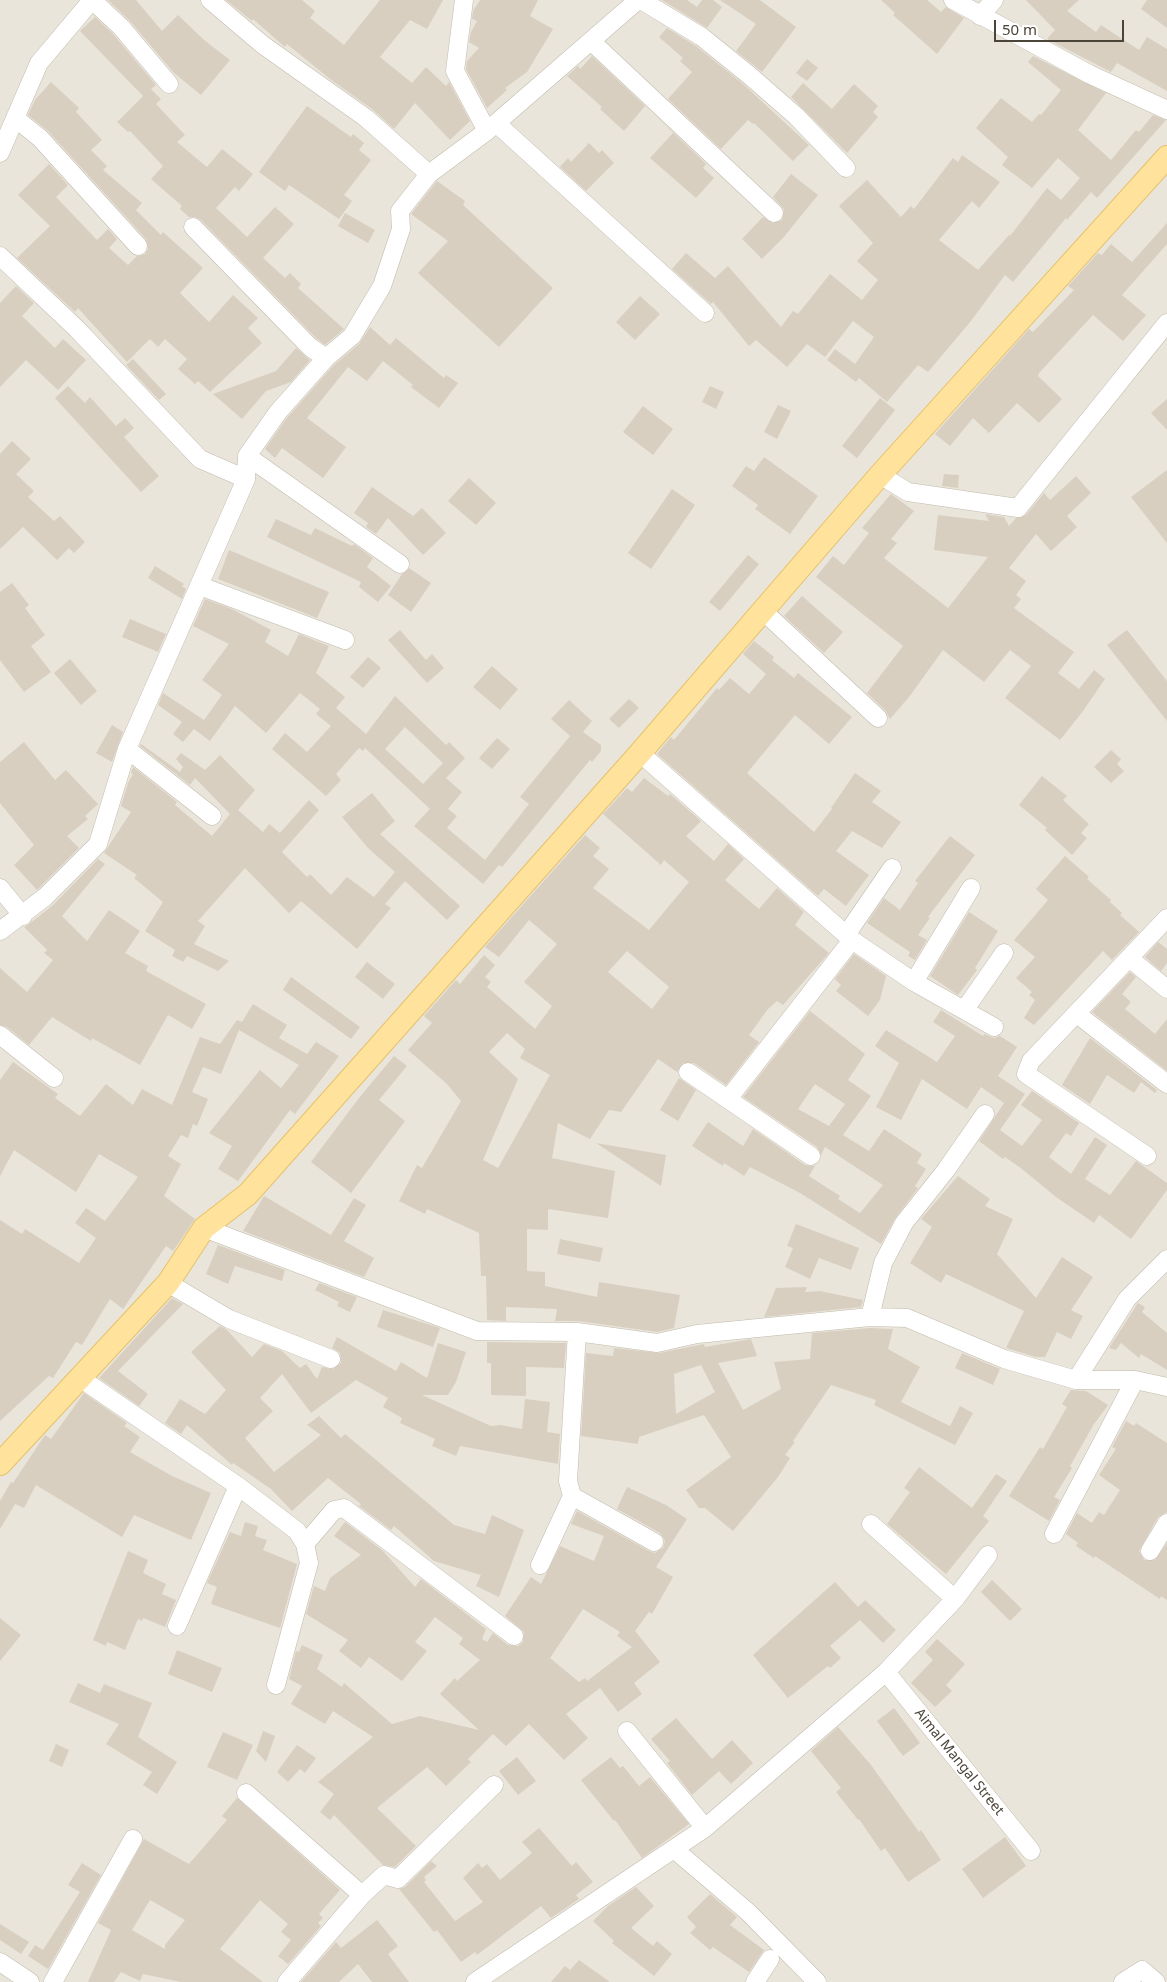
<!DOCTYPE html>
<html>
<head>
<meta charset="utf-8">
<style>
  body { margin:0 }
  #map { position:relative; width:1167px; height:1982px; overflow:hidden; background:#f6f3ec; font-family:"Noto Sans",sans-serif }
  canvas { display:block }
  .scale { position:absolute; left:994px; top:20px; width:130px; height:22px; box-sizing:border-box; border:2px solid #4b4439; border-top:0; padding-left:6px; font-size:15px; line-height:18px; white-space:nowrap; color:#4b4439; -webkit-text-stroke:4px #fff; paint-order:stroke }
</style>
</head>
<body>
<div id="map">
<canvas width="1167" height="1982"></canvas>
<div class="scale">50 m</div>
</div>
<script>
const g = document.querySelector('canvas').getContext('2d');
g.lineJoin = 'round';
function paint(path, color) { g.fillStyle = color; g.fill(path, 'evenodd'); }
const shape = rows => new Path2D(rows.map(r => 'M' + r).join(''));
function stroke(path, color, width, dash) { g.strokeStyle = color; g.lineWidth = width; g.lineCap = dash ? 'butt' : 'round'; g.setLineDash(dash || []); g.stroke(path); }
function write(font, color, halo, rows, align = 'center') {
  g.font = font + ' "Noto Sans",sans-serif'; g.lineWidth = 4; g.setLineDash([]); g.textBaseline = 'middle'; g.strokeStyle = halo; g.fillStyle = color; for (const [text, x, y, turn = 0] of rows) {
    g.save(); g.translate(x, y); g.rotate((+turn || 0) * Math.PI / 180); g.textAlign = isNaN(turn) ? turn : align; if (halo) g.strokeText(text, 0, 0); g.fillText(text, 0, 0); g.restore();
  }
}
const residential = shape([
  [0,0,1167,0,1167,1982,0,1982]
]);
const building = shape([
  [108,0,136,0,162,31,178,15,204,40,230,60,201,95,174,73,129,20],
  [226,0,302,0,315,11,310,18,344,45,380,0,443,0,427,29,410,20,380,57,412,83,426,67,446,86,449,82,470,121,450,140,415,103,394,129,372,109,330,79,287,44,285,47,253,19,252,21],
  [480,0,538,0,530,16,553,29,527,72,505,88,507,90,487,108,466,69,467,61,479,48,469,42,471,32,477,21,472,19,473,11],
  [662,0,687,0,697,7,702,0,713,0,722,7,707,28],
  [720,0,760,0,796,27,762,72,736,51,756,24],
  [881,0,927,0,941,12,946,7,964,18,937,54,893,15,895,13],
  [1026,0,1079,0,1067,11,1096,32,1101,25,1139,50,1147,37,1167,49,1167,91,1117,63,1111,72,1047,39,1055,30],
  [1147,0,1167,0,1167,28,1141,9],
  [95,17,113,34,156,85,151,89,161,99,156,104,185,135,177,142,207,167,222,149,253,174,239,191,235,187,216,208,247,237,275,207,294,224,263,258,285,278,290,273,301,284,298,288,344,329,325,345,317,339,201,220,195,217,189,217,180,209,182,206,151,179,163,166,130,131,128,132,117,122,143,96,80,31],
  [667,28,696,46,742,83,809,145,793,161,754,123,753,124,748,120,721,149,668,99,692,72,680,61,683,58,659,37],
  [592,56,645,106,624,131,600,109,602,107,567,76,578,66,580,69],
  [1033,56,1106,93,1078,130,1111,160,1136,130,1139,132,1153,115,1166,120,1097,198,1091,192,1067,220,1066,218,1013,282,1005,275,971,321,928,372,918,365,887,402,859,378,856,382,827,360,835,349,855,364,874,337,853,321,825,357,807,344,787,367,756,340,749,346,713,302,711,304,672,269,686,253,715,278,728,266,781,327,793,311,798,314,830,274,862,300,878,280,857,261,873,243,839,206,867,180,901,217,911,206,914,209,953,158,958,162,962,155,1000,182,979,208,972,201,939,240,978,270,1009,235,1010,236,1047,188,1061,200,1080,178,1058,158,1032,188,1002,165,1008,157,976,128,1001,98,1032,122,1039,114,1041,115,1061,90,1028,62],
  [807,59,818,68,807,81,796,73],
  [51,82,79,108,76,112,102,140,91,150,107,166,103,170,142,203,136,210,161,235,163,232,203,268,180,293,209,322,233,295,258,318,248,328,262,343,210,392,198,381,195,384,178,369,187,359,165,339,158,347,150,339,127,362,78,308,75,312,17,258,50,226,18,195,49,164,68,185,56,197,97,240,108,229,117,239,109,248,128,265,137,256,145,254,148,249,146,239,48,131,28,115,35,100],
  [803,83,832,109,854,84,878,106,873,112,878,117,847,153,791,97],
  [307,106,351,137,353,134,364,143,359,150,371,160,344,195,352,201,339,219,289,185,285,191,259,172],
  [655,115,706,164,703,168,714,178,696,198,650,158,673,133],
  [589,143,599,153,602,150,614,163,586,191,560,167,568,158,571,162],
  [791,174,818,195,783,238,762,259,742,239,763,217,772,223,782,220,784,209,773,197],
  [437,181,465,201,463,205,553,288,499,347,418,273,448,241,411,214],
  [345,213,375,230,368,243,338,226],
  [1167,223,1167,244,1122,295,1146,315,1123,341,1093,315,1039,373,1038,376,1062,399,1039,423,1017,403,989,433,973,418,950,446,935,434,1029,329,1033,332,1074,290,1068,286,1098,253,1102,255,1111,244,1132,262],
  [16,286,34,303,22,316,55,348,63,339,86,360,58,390,26,360,0,387,0,303],
  [640,296,660,314,635,340,616,322],
  [370,327,390,345,396,338,444,378,446,375,458,383,439,408,411,387,413,385,383,361,367,381,348,367,307,418,346,447,323,478,282,448,275,458,265,449,286,419,333,366,359,344],
  [296,348,310,360,291,382,266,391,242,419,213,394,276,371],
  [133,359,166,394,159,400,126,365],
  [68,386,85,403,90,397,116,426,125,418,134,428,124,437,159,476,141,492,55,398],
  [710,386,724,392,716,409,702,402],
  [880,398,895,410,857,458,842,446],
  [1167,399,1167,430,1151,413],
  [778,405,791,411,777,439,764,432],
  [643,406,673,429,653,455,623,432],
  [12,441,31,459,16,474,34,491,28,497,54,521,60,516,85,542,74,553,69,548,57,560,23,527,0,549,0,454],
  [764,457,818,496,790,534,755,509,758,505,732,486,746,466,754,471],
  [1167,470,1167,543,1131,497],
  [944,474,959,475,958,488,942,486],
  [1076,476,1091,493,1067,516,1077,527,1051,551,1036,534,1009,568,1026,581,1016,595,1021,599,1014,608,1074,652,1058,673,1079,689,1094,670,1105,679,1083,711,1060,740,1005,698,1031,666,1010,650,984,682,943,650,909,697,890,719,885,710,867,693,903,646,816,577,833,556,844,565,869,533,862,528,891,494,914,511,891,539,897,543,884,558,948,608,988,557,934,550,938,515,989,521,985,514,1004,517,1009,526,1016,518,1026,515,1044,493,1050,500],
  [469,478,496,503,476,525,448,501],
  [372,487,413,516,422,508,446,533,423,555,388,518,376,534,366,527,368,523,354,513],
  [672,489,695,505,651,569,628,553],
  [276,519,311,535,315,528,352,546,354,544,373,558,367,567,391,586,378,602,359,587,361,582,267,537],
  [229,550,329,592,317,618,218,579],
  [748,555,759,564,720,611,709,602],
  [155,566,184,584,182,586,186,589,182,599,148,578],
  [409,568,431,583,411,612,388,595,402,574],
  [12,583,29,605,25,608,45,635,31,646,51,672,24,692,0,660,0,592],
  [802,596,843,632,824,653,784,616],
  [205,599,232,609,271,630,265,642,288,656,299,634,329,646,316,673,345,697,336,708,366,734,395,696,446,745,449,742,465,758,446,778,462,792,448,809,457,816,447,828,485,860,529,804,520,797,570,736,551,719,569,700,592,721,583,732,601,745,601,751,592,762,590,760,502,867,499,865,483,884,414,826,430,809,365,748,363,751,359,748,336,774,341,780,326,796,272,749,285,733,307,752,331,726,316,714,320,709,300,693,266,733,235,706,210,741,194,729,183,742,173,734,182,722,158,705,163,693,204,720,222,695,202,680,229,644,193,626],
  [405,727,443,763,423,784,385,749],
  [130,619,166,634,158,652,122,637],
  [400,630,426,660,432,654,444,668,427,683,388,640],
  [1127,630,1167,681,1167,721,1107,645],
  [754,641,774,657,772,660,794,678,798,673,852,717,829,744,795,715,747,773,814,832,832,809,831,808,855,773,881,791,872,802,901,822,882,848,852,831,836,851,869,875,846,906,824,889,818,896,657,754,671,737,674,740,717,688,719,690,730,678,749,694,766,674,743,654],
  [368,657,381,668,363,688,350,677],
  [70,659,97,691,81,705,54,673],
  [492,666,518,689,500,710,473,687],
  [629,699,639,708,619,728,609,719],
  [112,725,123,732,112,762,96,753],
  [497,738,510,749,492,769,479,758],
  [24,742,55,780,66,770,98,804,85,816,88,819,67,836,79,848,37,890,14,865,34,845,0,803,0,762],
  [141,744,180,772,183,767,176,759,181,753,205,770,220,755,255,790,238,810,263,832,269,824,280,833,309,800,319,810,282,852,307,877,310,874,331,895,347,877,374,897,395,872,368,848,342,817,372,793,395,821,380,834,460,906,447,920,405,881,385,904,391,908,357,949,301,901,289,913,245,868,198,921,205,926,194,944,229,961,218,971,187,956,183,962,172,956,175,950,145,931,163,902,134,878,137,875,104,853,131,812,121,806,128,783,133,774,131,773,133,767,177,802,175,805,212,836,230,814,195,778,190,785,140,746],
  [1111,750,1121,759,1117,764,1124,771,1111,783,1094,767],
  [1042,776,1067,796,1063,800,1089,824,1081,833,1087,838,1072,855,1045,830,1047,828,1019,805],
  [644,778,668,796,670,794,701,821,686,836,714,861,728,844,744,859,725,880,759,909,777,888,804,912,795,925,829,953,783,1005,777,1001,768,1009,749,1035,759,1042,726,1085,694,1063,683,1063,677,1072,658,1059,621,1112,609,1110,590,1139,558,1123,552,1158,615,1171,608,1218,548,1209,548,1230,527,1229,527,1271,545,1272,545,1286,597,1297,599,1282,680,1295,674,1328,657,1332,578,1321,555,1321,557,1309,506,1307,506,1321,487,1320,486,1276,481,1276,479,1233,427,1209,425,1214,399,1201,417,1165,422,1168,461,1101,447,1084,408,1050,432,1023,424,1016,456,980,460,984,484,955,495,965,485,977,491,982,487,987,535,1029,552,1006,524,982,557,944,529,920,499,957,485,947,585,835,600,848,593,856,609,869,593,888,649,930,689,882,664,860,661,865,603,814,627,788,632,792],
  [627,951,669,987,652,1009,608,972],
  [507,1033,525,1049,520,1058,550,1075,498,1168,483,1160,518,1079,489,1052],
  [950,836,975,855,928,917,930,918,918,935,927,940,915,960,908,956,910,952,867,923,884,898,900,910,918,883,915,881],
  [1065,856,1089,877,1087,879,1111,900,1110,902,1122,913,1120,915,1139,932,1112,960,1103,951,1034,1025,1024,1018,1035,1000,1029,995,1032,992,1016,978,1035,957,1014,940,1048,900,1036,889],
  [98,859,105,864,62,916,87,941,109,910,140,931,125,953,148,966,146,971,206,1004,192,1029,168,1015,140,1065,92,1038,91,1041,52,1017,29,1045,7,1027,0,1025,0,968,27,992,53,960,44,953,47,950,24,927,29,924,53,905],
  [969,912,998,931,975,968,977,970,958,995,930,976],
  [1158,942,1167,949,1167,963,1161,971,1145,957],
  [854,954,886,976,880,1000,868,1016,836,991,841,985,835,979],
  [367,962,395,984,383,999,355,977],
  [1130,972,1136,977,1122,994,1131,1002,1125,1009,1155,1034,1167,1019,1167,1071,1092,1012],
  [291,977,360,1027,351,1039,283,990],
  [253,1004,287,1025,279,1038,307,1054,316,1042,339,1056,295,1114,290,1110,238,1181,218,1169,232,1146,209,1133,260,1070,281,1088,299,1065,239,1030,221,1074,203,1067,192,1092,208,1099,197,1126,193,1124,188,1138,181,1135,168,1156,181,1164,164,1196,195,1219,173,1251,166,1246,123,1309,110,1299,82,1345,76,1342,53,1378,49,1376,0,1421,0,1220,22,1234,25,1229,79,1263,96,1238,75,1223,86,1208,105,1221,138,1177,99,1154,76,1192,14,1150,0,1176,0,1080,13,1062,58,1094,55,1098,80,1116,106,1084,133,1105,142,1089,172,1105,200,1037,220,1044,237,1020,242,1022],
  [941,1010,983,1036,984,1034,994,1038,1000,1036,1017,1047,998,1076,1025,1094,1000,1130,1022,1146,1042,1120,1021,1105,1032,1091,1079,1123,1071,1136,1066,1133,1049,1157,1071,1174,1095,1137,1107,1145,1085,1179,1110,1195,1136,1161,1167,1183,1167,1190,1131,1239,1099,1215,1094,1223,1056,1197,1022,1169,1005,1157,1003,1159,979,1141,1004,1103,981,1087,967,1109,922,1079,901,1120,876,1107,899,1063,875,1046,886,1030,937,1062,955,1036,933,1022],
  [810,1011,865,1054,848,1080,871,1096,843,1135,869,1151,884,1129,922,1154,917,1163,926,1169,915,1186,918,1188,896,1217,881,1244,800,1193,750,1167,744,1176,724,1163,723,1166,692,1146,708,1122,743,1146,753,1129,805,1165,815,1166,809,1176,840,1196,838,1199,860,1213,883,1185,825,1147,821,1155,817,1147,743,1097],
  [815,1084,845,1104,829,1126,798,1109],
  [1090,1038,1157,1090,1155,1093,1141,1082,1134,1093,1107,1075,1090,1104,1062,1085],
  [394,1056,407,1066,379,1100,405,1121,351,1193,311,1162,359,1098],
  [679,1078,696,1090,678,1121,660,1110],
  [596,1143,666,1155,661,1186],
  [958,1176,990,1199,985,1206,1013,1219,997,1254,1036,1298,1062,1257,1093,1277,1071,1310,1083,1316,1071,1339,1057,1332,1045,1357,1036,1357,1006,1348,1024,1311,946,1274,941,1283,910,1263,932,1227,921,1219],
  [264,1196,331,1235,354,1198,366,1205,344,1241,374,1258,364,1277,243,1231],
  [796,1224,859,1248,851,1270,819,1258,810,1279,785,1267,793,1248,787,1246],
  [560,1239,603,1248,600,1262,557,1254],
  [218,1245,285,1270,282,1281,235,1266,228,1284,206,1274],
  [319,1283,357,1297,350,1312,337,1306,339,1302,315,1290],
  [807,1287,805,1292,820,1291,863,1300,861,1307,764,1317,776,1288],
  [172,1298,183,1304,118,1371,148,1394,139,1406,99,1378],
  [1138,1303,1145,1307,1142,1312,1167,1333,1167,1370,1141,1354,1139,1358,1121,1343,1116,1350,1109,1348],
  [383,1310,440,1328,433,1347,377,1327],
  [220,1326,226,1329,252,1357,264,1344,282,1351,300,1368,306,1364,317,1379,322,1367,333,1369,341,1363,340,1353,332,1348,337,1337,396,1371,401,1362,427,1378,438,1343,466,1352,456,1382,448,1395,422,1395,491,1426,501,1425,522,1429,525,1399,550,1402,547,1432,560,1434,558,1464,460,1446,456,1456,432,1446,435,1439,400,1423,402,1418,383,1407,388,1398,356,1380,311,1413,282,1374,260,1398,273,1411,245,1438,274,1472,321,1435,307,1425,319,1416,341,1438,345,1434,454,1525,485,1534,492,1515,524,1530,499,1597,476,1586,481,1575,434,1561,394,1526,391,1530,359,1506,361,1504,328,1478,292,1511,271,1489,233,1463,232,1465,187,1425,181,1434,165,1423,180,1399,205,1414,226,1390,191,1352],
  [870,1328,893,1329,888,1349,920,1367,901,1402,950,1426,960,1406,973,1413,955,1445,874,1405,876,1400,831,1385,793,1441,795,1442,785,1455,790,1458,778,1477,733,1531,705,1508,699,1508,686,1490,731,1457,704,1415,639,1437,638,1444,581,1436,586,1353,613,1356,614,1348,659,1353,704,1344,705,1347,751,1339,757,1356,718,1363,743,1410,781,1389,774,1362,810,1359,812,1333],
  [701,1365,715,1392,676,1414,674,1374],
  [487,1342,566,1343,564,1368,526,1367,526,1396,491,1395,491,1363,487,1363],
  [962,1353,1000,1369,993,1385,955,1368],
  [1071,1390,1086,1391,1108,1405,1094,1424,1070,1466,1072,1468,1054,1497,1060,1500,1049,1521,1009,1496,1040,1447,1043,1449,1067,1407,1062,1404],
  [84,1393,127,1423,124,1426,140,1437,130,1452,172,1476,211,1493,191,1540,134,1515,122,1537,36,1485,24,1508,15,1504,0,1529,0,1501,11,1482,13,1483,45,1435,51,1439],
  [1126,1421,1134,1426,1136,1423,1167,1443,1167,1512,1158,1517,1139,1551,1144,1560,1155,1560,1167,1543,1167,1600,1161,1596,1160,1599,1095,1556,1094,1558,1076,1546,1078,1543,1066,1534,1077,1513,1092,1523,1099,1512,1104,1515,1120,1490,1099,1475,1116,1449,1112,1447],
  [919,1467,972,1508,996,1474,1007,1481,983,1516,989,1521,946,1574,887,1524,910,1492,904,1488],
  [627,1487,666,1505,687,1519,656,1567,673,1577,652,1614,649,1612,635,1631,660,1662,634,1683,642,1694,618,1712,600,1688,566,1714,588,1738,564,1760,529,1724,506,1746,493,1734,468,1759,471,1762,446,1786,427,1767,377,1808,416,1846,395,1867,383,1865,334,1815,330,1820,320,1812,334,1794,318,1782,373,1737,333,1711,325,1724,291,1704,302,1686,289,1679,296,1651,299,1652,302,1645,323,1655,317,1669,342,1687,344,1683,392,1724,420,1716,479,1730,440,1694,455,1678,457,1681,480,1660,459,1644,463,1638,435,1617,415,1642,427,1651,402,1681,369,1657,361,1668,339,1651,348,1640,306,1614,314,1586,325,1591,330,1578,361,1555,334,1536,345,1522,383,1551,415,1587,421,1579,486,1629,482,1639,487,1642,493,1633,508,1645,518,1646,523,1642,524,1632,505,1616,531,1577,541,1584,560,1546,594,1561,604,1536,571,1524,577,1511,649,1551,655,1553,663,1548,665,1541,660,1533,617,1509],
  [583,1609,620,1632,617,1636,632,1647,587,1681,585,1678,579,1682,550,1658],
  [245,1522,258,1526,255,1536,267,1540,263,1550,297,1564,280,1628,211,1604,217,1587,207,1583,230,1532,241,1536],
  [128,1551,148,1560,143,1573,166,1584,162,1594,176,1600,165,1627,143,1618,142,1621,138,1619,125,1650,107,1642,106,1646,93,1640],
  [992,1580,1022,1609,1010,1621,981,1592],
  [835,1582,858,1607,865,1600,896,1630,883,1643,860,1620,830,1646,841,1658,830,1668,828,1666,788,1698,753,1655],
  [0,1618,21,1635,0,1661],
  [937,1639,965,1664,946,1685,952,1691,935,1707,911,1683,933,1660,925,1652],
  [177,1650,222,1668,212,1692,168,1674],
  [78,1683,100,1693,104,1684,152,1703,138,1737,177,1762,157,1794,143,1785,152,1772,106,1744,119,1724,69,1702],
  [894,1708,920,1743,903,1756,877,1721],
  [676,1718,712,1759,732,1740,753,1763,731,1784,719,1771,692,1795,667,1763,670,1761,651,1739],
  [838,1727,871,1765,919,1832,921,1830,941,1860,908,1882,885,1848,881,1851,859,1819,858,1820,836,1792,841,1788,811,1751],
  [263,1731,275,1736,266,1762,256,1751],
  [223,1732,253,1745,237,1780,207,1767],
  [56,1744,69,1750,62,1767,49,1761],
  [297,1745,316,1758,305,1773,300,1769,288,1782,277,1772],
  [517,1757,536,1781,518,1795,499,1771],
  [611,1757,620,1768,623,1766,639,1786,650,1777,689,1824,642,1858,615,1820,614,1821,581,1780],
  [237,1798,340,1890,319,1914,323,1918,318,1923,321,1926,288,1964,278,1956,291,1940,281,1932,288,1924,260,1900,220,1949,263,1982,181,1982,143,1974,140,1981,121,1972,114,1982,88,1982,111,1930,98,1923,144,1839,189,1864,227,1820,222,1816],
  [150,1900,185,1920,165,1945,165,1949,132,1930],
  [539,1828,572,1866,576,1862,593,1882,576,1895,579,1899,551,1918,541,1906,477,1955,475,1952,461,1962,437,1930,434,1932,399,1889,405,1887,431,1861,437,1866,424,1877,426,1880,424,1882,455,1921,483,1902,463,1878,478,1863,482,1868,487,1864,500,1880,532,1853,522,1842],
  [1005,1837,1026,1866,983,1898,962,1869],
  [82,1863,101,1875,48,1969,28,1956,35,1945,43,1950,80,1892,68,1885],
  [636,1887,654,1906,631,1928,653,1946,657,1941,672,1954,654,1976,612,1943,614,1941,593,1921,608,1906],
  [710,1894,737,1917,730,1925,764,1950,749,1972,713,1947,710,1950,690,1933,696,1927,687,1917],
  [377,1920,398,1946,388,1954,409,1982,372,1982,358,1964,339,1982,301,1982,336,1942,341,1948],
  [0,1924,29,1942,21,1954,0,1940],
  [579,1960,610,1982,551,1982,565,1966,570,1970]
]);
const minor = shape([
  [92,0,121,27,169,84],
  [210,0,263,45,366,118,429,174],
  [464,0,455,71,487,131],
  [641,0,702,37,749,75,796,116,846,168],
  [953,0,1089,74,1167,110],
  [980,16,994,0],
  [592,42,774,213],
  [15,118,40,138,138,246],
  [496,123,705,313],
  [0,153,39,63,92,0],
  [193,227,310,347,326,358],
  [0,256,77,329,200,459,246,479],
  [247,456,400,564],
  [880,475,908,492,1018,508,1167,323],
  [200,586,345,640],
  [762,610,878,718],
  [127,749,212,816],
  [640,753,852,940,914,982,994,1027],
  [0,888,23,916],
  [0,931,45,897,98,844,127,749,246,479,247,456,278,412,326,358,352,336,382,286,401,229,400,211,429,174,487,131,638,0],
  [846,935,892,868],
  [1129,958,1167,989],
  [914,982,971,888],
  [965,1009,1004,953],
  [1077,1014,1167,1084],
  [0,1035,54,1078],
  [688,1072,811,1156],
  [728,1099,852,940],
  [1147,1156,1026,1074,1031,1061,1167,918],
  [204,1228,477,1331,577,1332,657,1343,697,1334,870,1317,907,1318,1004,1359,1076,1380,1135,1380,1167,1387],
  [168,1283,229,1319,331,1359],
  [870,1317,883,1263,904,1223,946,1170,985,1114],
  [80,1378,238,1486,297,1531,305,1544,309,1563,276,1685],
  [1076,1380,1127,1299,1167,1259],
  [572,1496,654,1542],
  [871,1524,955,1599],
  [1054,1534,1135,1380],
  [305,1544,334,1510,344,1508,514,1636],
  [1150,1551,1167,1523],
  [540,1565,572,1496,568,1481,577,1332],
  [177,1626,238,1486],
  [886,1672,1031,1851],
  [627,1731,705,1828],
  [246,1793,362,1895],
  [675,1850,748,1912,817,1982],
  [0,1962,30,1982],
  [53,1982,133,1839],
  [287,1982,362,1895,384,1875,398,1879,494,1785],
  [475,1982,705,1828,886,1672,955,1599,988,1555],
  [755,1982,770,1959],
  [1123,1982,1142,1970,1156,1982]
]);
const major = shape([
  [0,1464,168,1283,204,1228,248,1194,640,753,880,475,1167,157]
]);
const streetNames = [
  ["Aimal Mangal Street",959,1762,51]
];
paint(residential, '#eae5da');
paint(building, '#d8cfc1');
stroke(minor, '#c2bbae', 19);
stroke(major, '#e6c16a', 24);
stroke(minor, '#fff', 18);
stroke(major, '#ffe39c', 22);
write('14px', '#4b4439', '#fff', streetNames);
</script>
</body>
</html>
